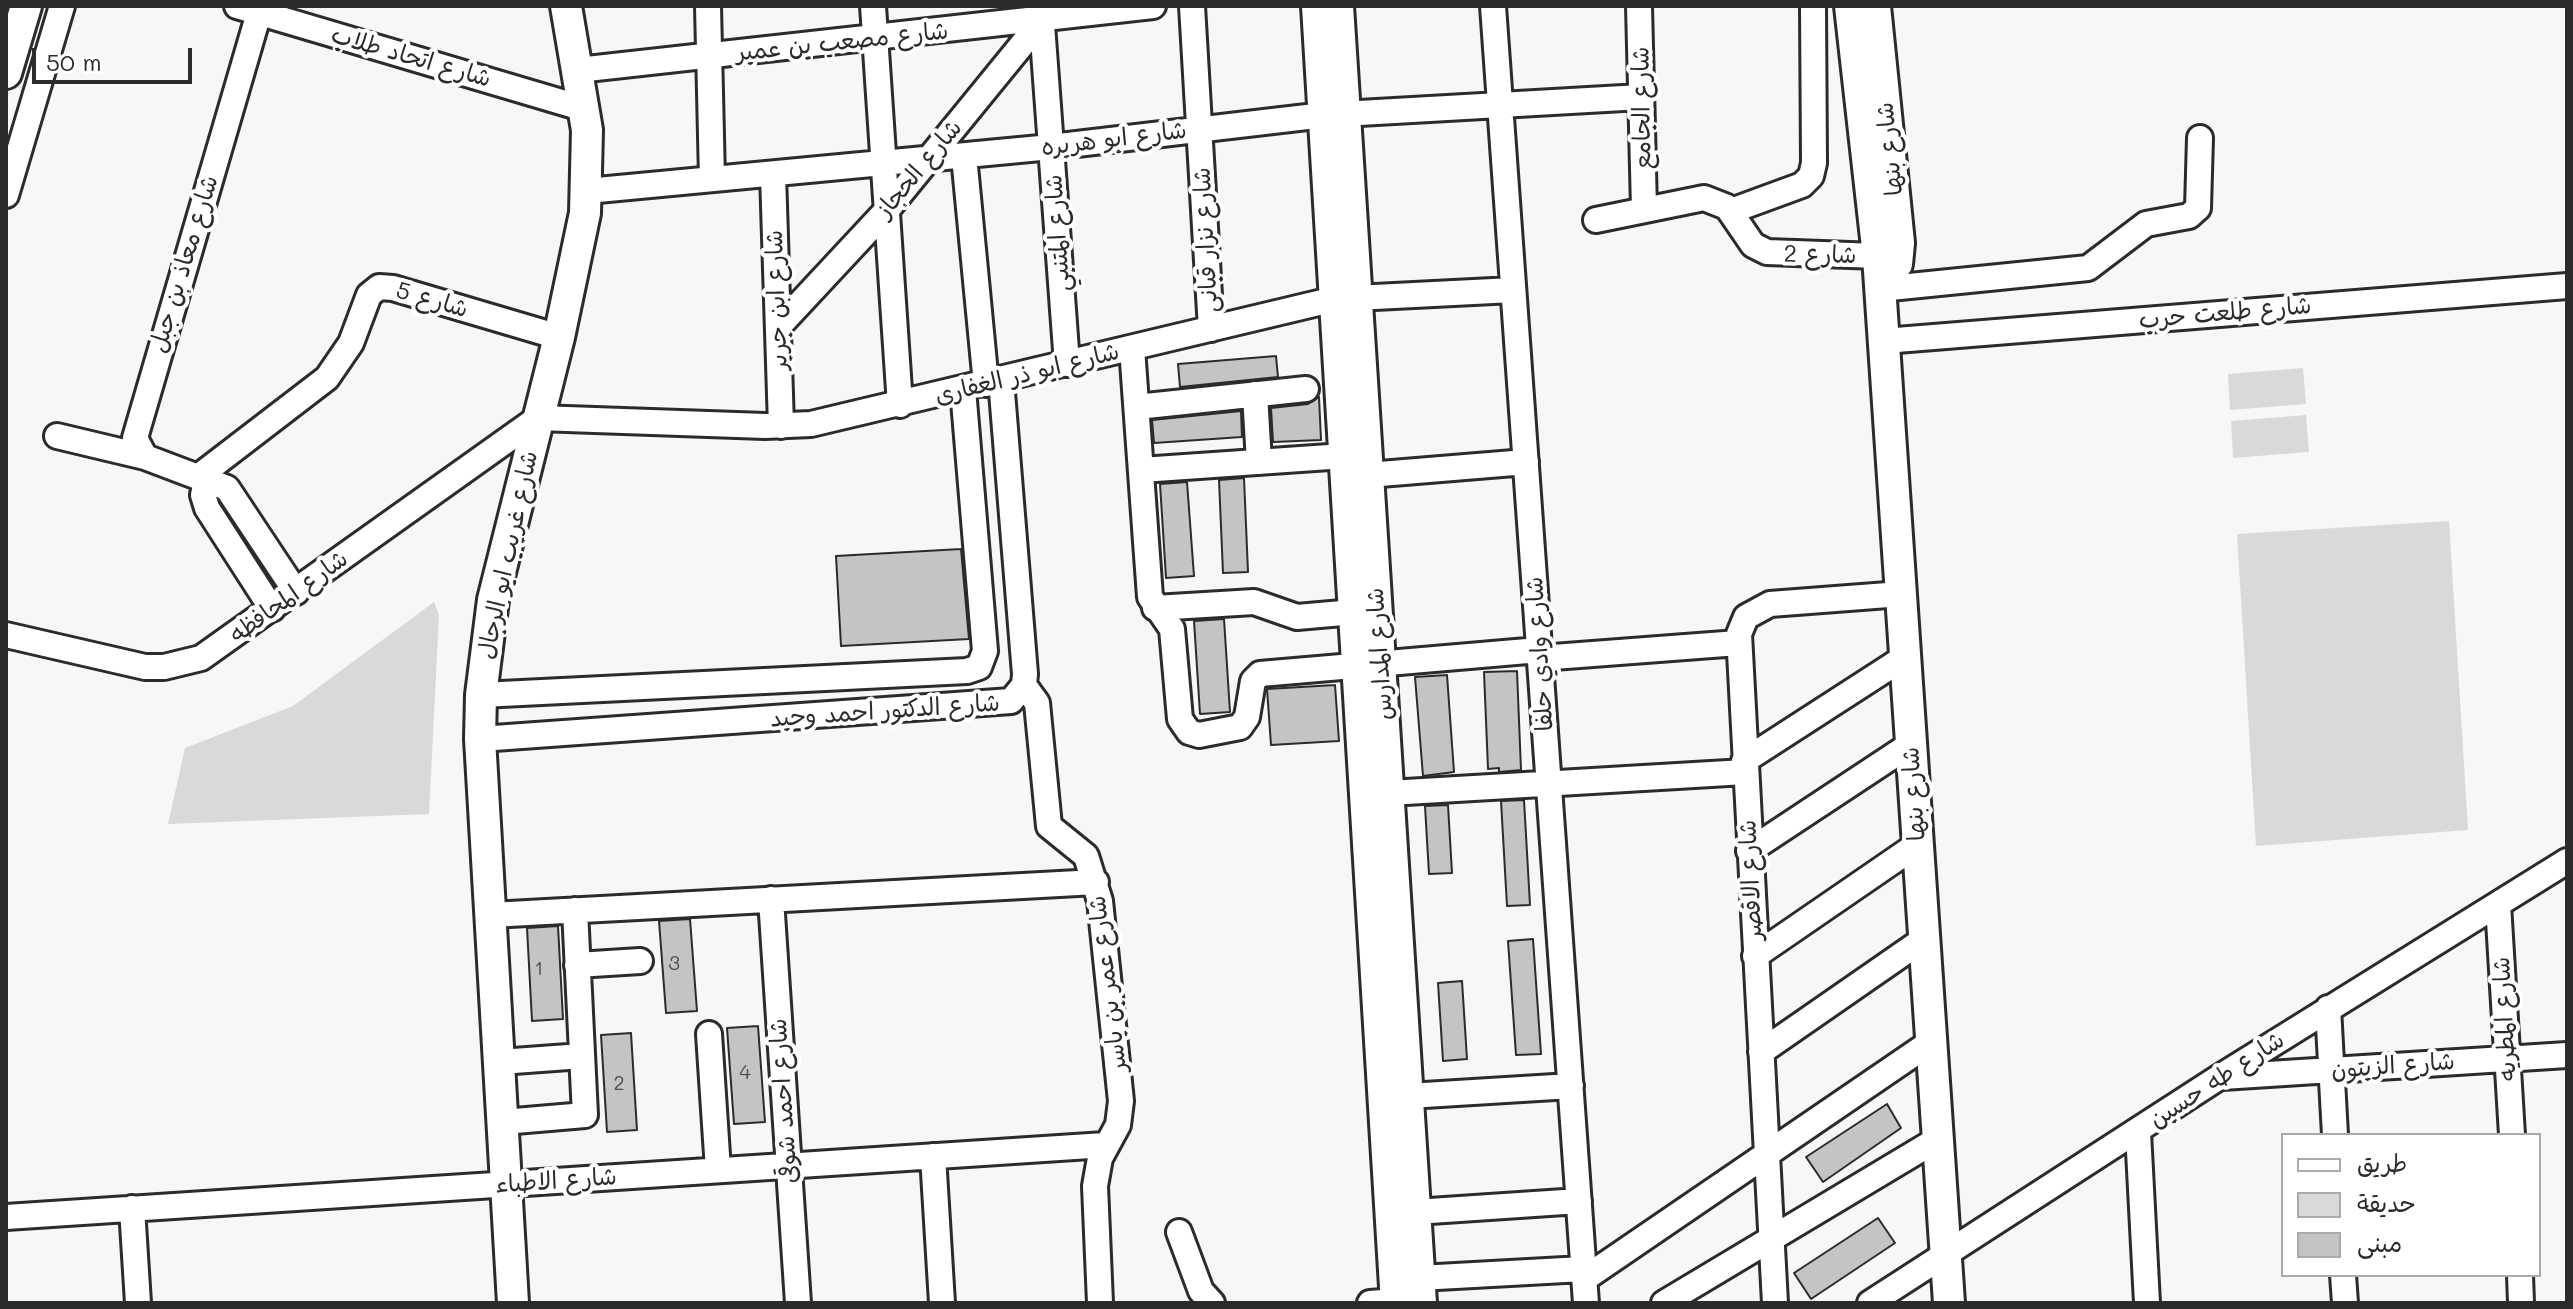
<!DOCTYPE html>
<html>
<head>
<meta charset="utf-8">
<style>
  body { margin:0 }
  #map { position:relative; width:2573px; height:1309px; overflow:hidden; background:#f7f7f7; font-family:Mali,"Playpen Sans Arabic",sans-serif }
  canvas { display:block }
  .frame { position:absolute; inset:0; border:8px solid #2b2b2b; pointer-events:none }
  .legend { position:absolute; left:2281px; top:1133px; width:260px; height:144px; box-sizing:border-box; background:#fff; border:2px solid #aaa; margin:0; padding:10px 14px; list-style:none; font-size:24px; color:#2b2b2b }
  .legend li { display:flex; align-items:center; gap:16px; height:40px }
  .legend b { width:40px; border:2px solid #aaa }
  .scale { position:absolute; left:32px; top:48px; width:160px; height:36px; box-sizing:border-box; border:4px solid #2b2b2b; border-top:0; padding-left:10px; font-size:24px; line-height:28px; white-space:nowrap; color:#2b2b2b; -webkit-text-stroke:6px #fff; paint-order:stroke }
</style>
</head>
<body>
<div id="map">
<canvas width="2573" height="1309"></canvas>
<div class="frame"></div>
<ul class="legend">
<li><b style="height:10px;background:#fff"></b>طريق</li>
<li><b style="height:22px;background:#d9d9d9"></b>حديقة</li>
<li><b style="height:22px;background:#c4c4c4"></b>مبنى</li>
</ul>
<div class="scale">50 m</div>
</div>
<script>
const g = document.querySelector('canvas').getContext('2d');
g.lineJoin = 'round';
function paint(path, color) { g.fillStyle = color; g.fill(path, 'evenodd'); }
const shape = rows => new Path2D(rows.map(r => 'M' + r).join(''));
function stroke(path, color, width, dash) { g.strokeStyle = color; g.lineWidth = width; g.lineCap = dash ? 'butt' : 'round'; g.setLineDash(dash || []); g.stroke(path); }
function write(font, color, halo, rows, align = 'center') {
  g.font = font + ' Mali,"Playpen Sans Arabic",sans-serif'; g.lineWidth = 8; g.setLineDash([]); g.textBaseline = 'middle'; g.strokeStyle = halo; g.fillStyle = color; for (const [text, x, y, turn = 0] of rows) {
    g.save(); g.translate(x, y); g.rotate((+turn || 0) * Math.PI / 180); g.textAlign = isNaN(turn) ? turn : align; if (halo) g.strokeText(text, 0, 0); g.fillText(text, 0, 0); g.restore();
  }
}
const green = shape([
  [2303,368,2306,404,2230,410,2228,374],
  [2306,415,2309,452,2233,458,2231,421],
  [2449,521,2468,830,2256,846,2237,534],
  [434,602,439,615,429,814,168,824,185,748,293,706]
]);
const building = shape([
  [1276,356,1278,377,1180,387,1178,364,1276,356],
  [1319,397,1321,440,1273,442,1271,408,1308,404,1319,397],
  [1241,411,1242,437,1154,443,1152,420,1241,411],
  [1244,478,1248,572,1223,573,1219,480,1244,478],
  [1187,482,1194,576,1166,578,1160,484,1187,482],
  [961,549,969,639,841,646,836,556,961,549],
  [1224,619,1230,712,1200,714,1194,621,1224,619],
  [1517,671,1521,770,1499,772,1499,768,1488,769,1484,672,1517,671],
  [1447,675,1454,772,1423,776,1415,677,1447,675],
  [1335,685,1339,741,1271,745,1267,689,1335,685],
  [1524,800,1530,905,1507,906,1501,801,1524,800],
  [1448,805,1452,873,1429,874,1425,806,1448,805],
  [690,919,697,1011,666,1013,659,921,690,919],
  [558,926,563,1019,532,1021,527,928,558,926],
  [1533,939,1541,1054,1516,1055,1508,941,1533,939],
  [1462,981,1467,1059,1443,1061,1438,983,1462,981],
  [758,1026,765,1122,734,1124,727,1028,758,1026],
  [631,1033,637,1130,607,1132,601,1035,631,1033],
  [1887,1104,1901,1128,1823,1182,1806,1157,1887,1104],
  [1878,1218,1895,1243,1811,1299,1794,1273,1878,1218]
]);
const minor = shape([
  [237,6,585,109],
  [261,6,135,438,145,457,227,488,296,592],
  [708,6,712,179],
  [873,6,900,405],
  [1192,6,1211,329],
  [1493,6,1586,1303],
  [1639,6,1644,209],
  [1041,11,1067,364],
  [578,70,1153,6],
  [964,156,986,384],
  [773,174,781,426],
  [587,191,1051,147,1324,115,1641,97],
  [6,195,62,6],
  [1731,211,1802,185,1811,176,1814,163,1813,6],
  [1596,220,1704,198,1727,207,1753,245,1767,252,1878,256],
  [1880,289,2088,268,2146,224,2189,216,2198,208,2200,138],
  [778,327,887,210,1047,14],
  [1884,341,2567,286],
  [1132,348,1150,597,1172,629,1180,719,1189,732,1199,735,1240,727,1247,717,1253,681,1260,674,1539,650],
  [1255,394,1259,462],
  [1137,407,1306,389],
  [57,436,145,457],
  [1141,470,1344,456],
  [1368,475,1526,462],
  [198,477,327,378,351,343,369,295,379,287,393,288,559,337],
  [206,481,203,495,207,508,272,609],
  [1155,608,1254,602,1297,617,1354,612],
  [6,635,145,667,164,667,201,658,538,418,765,426,811,424,1335,299,1513,290],
  [1540,658,1738,643],
  [1024,685,1037,703,1049,826,1086,856,1100,901,1121,1101,1118,1125,1100,1158,1095,1186,1100,1303],
  [481,695,967,671,979,667,985,651,963,389],
  [480,739,1011,701,1024,685,1025,674,1001,380],
  [1744,761,1905,657],
  [1389,793,1745,772],
  [1749,851,1911,744],
  [771,899,798,1303],
  [2498,904,2512,1135],
  [491,915,1096,882],
  [1755,956,1918,844],
  [577,965,640,961],
  [2328,1008,2335,1135],
  [709,1034,718,1170],
  [1761,1052,1924,939],
  [500,1062,582,1056],
  [2222,1077,2567,1055],
  [1408,1096,1571,1086],
  [503,1122,585,1115,575,910],
  [2138,1132,2147,1303],
  [933,1156,942,1303],
  [132,1208,138,1303],
  [1415,1212,1579,1201],
  [6,1217,1105,1145],
  [1179,1232,1201,1291,1212,1303],
  [2343,1275,2345,1303],
  [2520,1275,2521,1303],
  [1419,1278,1583,1269],
  [1584,1279,1931,1042],
  [1370,1303,1396,1301],
  [1664,1303,1938,1139],
  [1775,1303,1739,634,1746,617,1770,604,1901,594],
  [1870,1303,2218,1078,2567,861]
]);
const major = shape([
  [1317,6,1396,1303],
  [1338,6,1421,1303],
  [1850,6,1878,256,1949,1303],
  [1875,6,1899,243,1897,264,1880,285],
  [6,73,26,6],
  [513,1303,480,739,481,695,493,600,559,337,585,213,587,130,566,6]
]);
const numberNames = [
  ["3",674,964],
  ["1",539,969],
  ["4",745,1073],
  ["2",619,1084]
];
const streetNames = [
  ["شارع مصعب بن عمير",842,42,-6],
  ["شارع اتحاد طلاب",411,57,16],
  ["شارع الجامع",1642,108,-91],
  ["شارع ابو هريره",1114,139,-7],
  ["شارع بنها",1890,149,-96],
  ["شارع الحجاز",919,169,-50],
  ["شارع المتنبي",1058,233,-94],
  ["شارع نزار قبانى",1206,240,-93],
  ["شارع 2",1820,255,1],
  ["شارع معاذ بن جبل",184,264,-73],
  ["شارع 5",432,300,16],
  ["شارع ابن جرير",777,300,-92],
  ["شارع طلعت حرب",2225,313,-5],
  ["شارع ابو ذر الغفارى",1027,374,-14],
  ["شارع غريب ابو الرجال",508,555,-78],
  ["شارع المحافظه",289,597,-36],
  ["شارع المدارس",1380,654,-94],
  ["شارع وادي حلفا",1540,654,-94],
  ["شارع الدكتور احمد وحيد",885,711,-4],
  ["شارع بنها",1914,794,-94],
  ["شارع الاقصر",1751,880,-93],
  ["شارع عمر بن ياسر",1108,984,-97],
  ["شارع المطريه",2505,1019,-93],
  ["شارع الزيتون",2393,1066,-4],
  ["شارع طه حسين",2217,1080,-33],
  ["شارع احمد شوقى",784,1101,-94],
  ["شارع الاطباء",556,1181,-4]
];
paint(green, '#d9d9d9');
paint(building, '#c4c4c4');
stroke(building, '#2b2b2b', 2);
stroke(minor, '#2b2b2b', 30);
stroke(major, '#2b2b2b', 36);
stroke(minor, '#fff', 24);
stroke(major, '#fff', 30);
write('20px', '#515151', null, numberNames);
write('24px', '#2b2b2b', '#fff', streetNames);
</script>
</body>
</html>
